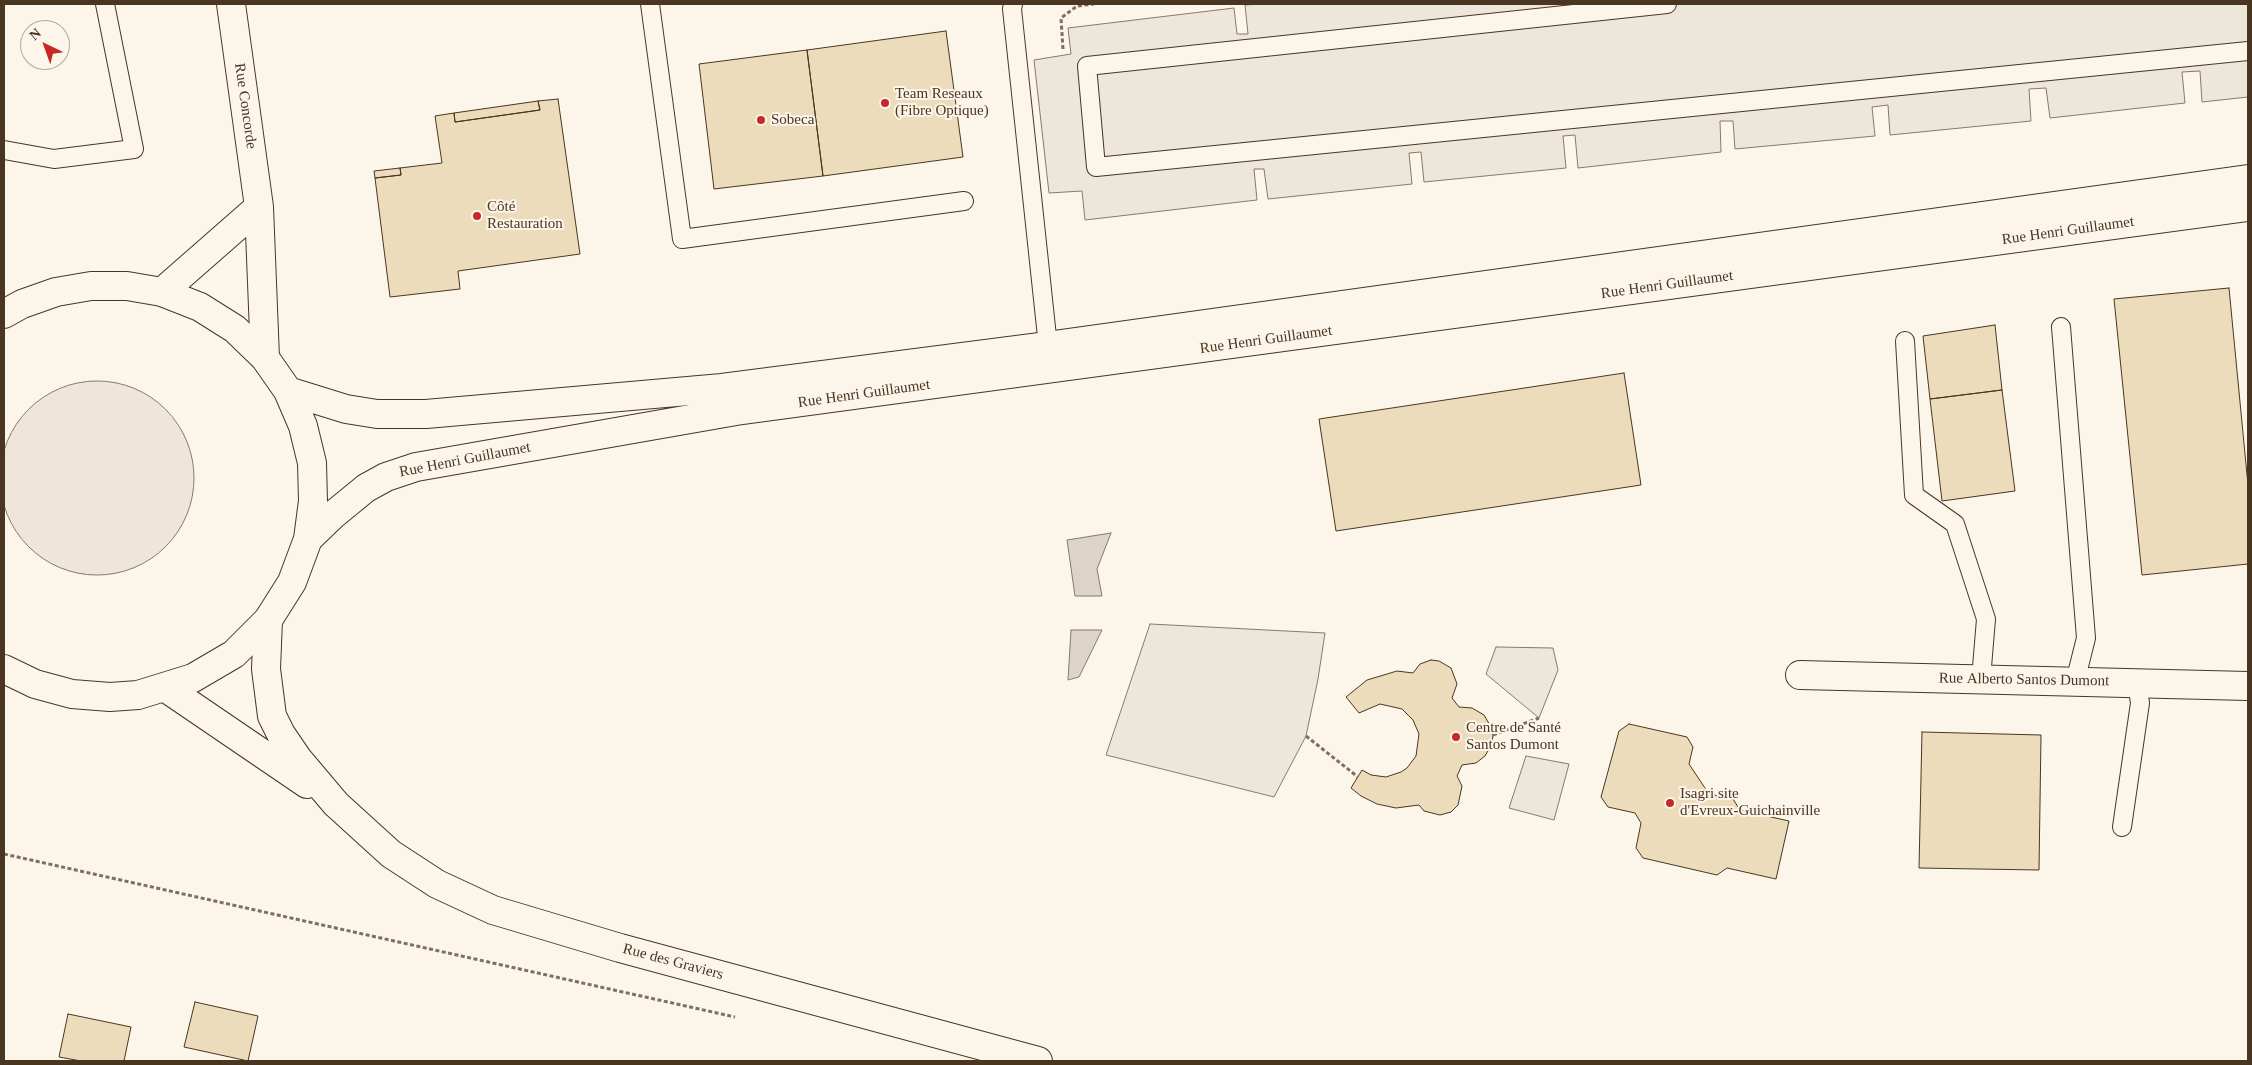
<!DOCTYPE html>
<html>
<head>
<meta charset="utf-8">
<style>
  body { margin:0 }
  #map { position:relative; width:2252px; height:1065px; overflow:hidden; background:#fbf6e9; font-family:Georgia,serif }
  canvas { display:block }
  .frame { position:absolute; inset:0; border:5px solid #4a3520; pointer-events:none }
  .north { position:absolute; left:20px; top:20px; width:50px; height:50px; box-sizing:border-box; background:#fbf6e9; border:1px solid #b4a999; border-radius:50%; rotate:318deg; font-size:14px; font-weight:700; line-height:20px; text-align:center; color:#4a3520 }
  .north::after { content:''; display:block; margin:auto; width:18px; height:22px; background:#c62828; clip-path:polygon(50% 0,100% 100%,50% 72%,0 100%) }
</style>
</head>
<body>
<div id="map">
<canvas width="2252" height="1065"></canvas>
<div class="frame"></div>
<div class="north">N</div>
</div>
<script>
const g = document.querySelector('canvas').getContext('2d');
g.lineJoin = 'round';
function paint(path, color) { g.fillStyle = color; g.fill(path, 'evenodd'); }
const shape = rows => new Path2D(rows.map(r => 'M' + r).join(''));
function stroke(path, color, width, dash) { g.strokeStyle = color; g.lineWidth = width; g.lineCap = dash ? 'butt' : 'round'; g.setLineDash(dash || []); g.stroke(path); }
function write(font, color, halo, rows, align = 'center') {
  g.font = font + ' Georgia,serif'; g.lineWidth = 4; g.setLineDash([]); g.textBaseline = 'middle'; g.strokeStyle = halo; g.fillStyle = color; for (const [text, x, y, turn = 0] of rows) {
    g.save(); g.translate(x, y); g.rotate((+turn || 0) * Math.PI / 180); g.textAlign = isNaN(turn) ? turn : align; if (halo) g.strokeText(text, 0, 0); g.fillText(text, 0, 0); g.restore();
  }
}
const green = shape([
  '0 478a97 97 0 1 1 194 0a97 97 0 1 1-194 0Z'
]);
const parking = shape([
  [1259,4,2248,4,2248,97,2202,102,2200,71,2182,72,2185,103,2050,118,2046,88,2029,89,2031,121,1890,135,1888,105,1872,107,1875,136,1735,149,1733,121,1720,121,1721,152,1578,168,1575,135,1563,136,1566,168,1424,182,1421,152,1409,153,1412,184,1268,199,1264,169,1254,169,1257,200,1085,220,1082,191,1049,193,1034,60,1071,54,1068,28,1234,8,1237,34,1248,34,1245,5,1259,4],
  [1150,624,1325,633,1318,679,1306,736,1274,797,1106,755,1150,624],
  [1496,647,1553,648,1558,670,1539,718,1486,674,1496,647],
  [1526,756,1569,764,1554,820,1509,808,1526,756]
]);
const water = shape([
  [1111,533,1097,569,1102,596,1075,596,1067,540,1111,533],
  [1071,630,1102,630,1079,677,1068,680,1071,630]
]);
const building = shape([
  [946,31,963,157,823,176,807,50,946,31],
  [807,50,823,176,714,189,699,64,807,50],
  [558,99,580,254,458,271,460,289,390,297,375,178,401,175,400,168,442,163,435,116,454,113,455,122,540,110,538,101,558,99],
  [538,101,540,110,455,122,454,113,538,101],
  [400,168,401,175,375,178,374,171,400,168],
  [2229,288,2248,485,2248,564,2142,575,2114,299,2229,288],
  [1995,325,2002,390,1930,399,1923,336,1995,325],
  [1624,373,1641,485,1336,531,1319,419,1624,373],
  [2002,390,2015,491,1942,501,1930,399,2002,390],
  [1431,660,1439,661,1451,668,1457,684,1452,698,1459,707,1472,708,1484,715,1491,727,1493,735,1492,744,1485,756,1476,763,1462,765,1457,776,1462,786,1458,805,1451,812,1440,815,1424,811,1419,805,1396,808,1377,804,1361,796,1351,788,1362,770,1371,775,1386,777,1401,772,1407,768,1416,756,1419,734,1413,720,1402,709,1380,704,1359,713,1346,697,1367,680,1397,671,1413,673,1420,664,1431,660],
  [1629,724,1687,737,1693,747,1689,764,1709,794,1733,799,1740,810,1789,821,1776,879,1727,868,1717,875,1643,858,1636,848,1641,823,1635,813,1608,807,1601,797,1619,731,1629,724],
  [1922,732,2041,735,2039,870,1919,868,1922,732],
  [195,1002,258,1016,248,1061,184,1047,195,1002],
  [68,1014,131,1027,124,1061,81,1061,59,1057,68,1014]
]);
const path = shape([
  [1063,49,1061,18,1077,6,1094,4],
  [1493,735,1539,718],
  [1306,736,1358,777],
  [4,854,735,1017]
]);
const service = shape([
  [650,4,682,239,964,201],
  [1013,4,1012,9,1048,346],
  [1667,4,1087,66,1096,167,2248,51],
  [4,150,54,159,134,149,105,4],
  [2061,327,2086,638,2075,682],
  [1905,341,1914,495,1955,524,1986,619,1981,679],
  [2122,827,2140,703,2137,683]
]);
const minor = shape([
  [231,4,259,207,265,358],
  [162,292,259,207],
  [268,620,266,669,272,716,281,734,298,759,336,804,391,854,437,884,493,910,620,948,1038,1061],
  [1800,675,2248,686],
  [166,688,307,784]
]);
const secondary = shape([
  [4,314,22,304,56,292,91,286,127,286,162,292,200,307,235,329,265,358,288,391,303,426,312,463,313,501,308,539,292,582,268,620,234,654,193,678,138,695,110,697,72,694,35,684,4,669],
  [288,391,346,409,377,414,426,414,722,388,1048,346,2248,179],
  [308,539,333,515,366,488,386,477,416,467,736,411,2248,207]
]);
const markers = [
  [885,103,5,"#c62828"],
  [761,120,5,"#c62828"],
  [477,216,5,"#c62828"],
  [1456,737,5,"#c62828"],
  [1670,803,5,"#c62828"]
];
const poiNames = [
  ["Team Reseaux",895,94],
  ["(Fibre Optique)",895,111],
  ["Sobeca",771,120],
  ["Côté",487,207],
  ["Restauration",487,224],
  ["Centre de Santé",1466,728],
  ["Santos Dumont",1466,745],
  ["Isagri site",1680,794],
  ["d'Evreux-Guichainville",1680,811]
];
const streetNames = [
  ["Rue Concorde",245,106,82],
  ["Rue Henri Guillaumet",2068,231,-8],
  ["Rue Henri Guillaumet",1667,285,-8],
  ["Rue Henri Guillaumet",1266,340,-8],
  ["Rue Henri Guillaumet",864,394,-8],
  ["Rue Henri Guillaumet",465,460,-11],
  ["Rue Alberto Santos Dumont",2024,680,1],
  ["Rue des Graviers",673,962,15]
];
paint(green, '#ede6d9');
stroke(green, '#887966', 1);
paint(parking, '#ede7d9');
stroke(parking, '#887966', 1);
paint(water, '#dcd4c6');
stroke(water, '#887966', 1);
paint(building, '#ecdcbc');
stroke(building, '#4a3520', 1);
stroke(service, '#4a3520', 20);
stroke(minor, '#4a3520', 30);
stroke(secondary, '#4a3520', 30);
stroke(path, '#7f6f5c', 3, [4, 2.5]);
stroke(service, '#fbf6e9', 18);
stroke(minor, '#fbf6e9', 28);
stroke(secondary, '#fbf6e9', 28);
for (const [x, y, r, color] of markers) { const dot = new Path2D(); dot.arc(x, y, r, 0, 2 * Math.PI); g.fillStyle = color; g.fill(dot); stroke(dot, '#fbf6e9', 2); }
write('15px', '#4a3520', '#fbf6e9', poiNames, 'left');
write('15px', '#4a3520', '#fbf6e9', streetNames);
</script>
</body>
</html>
